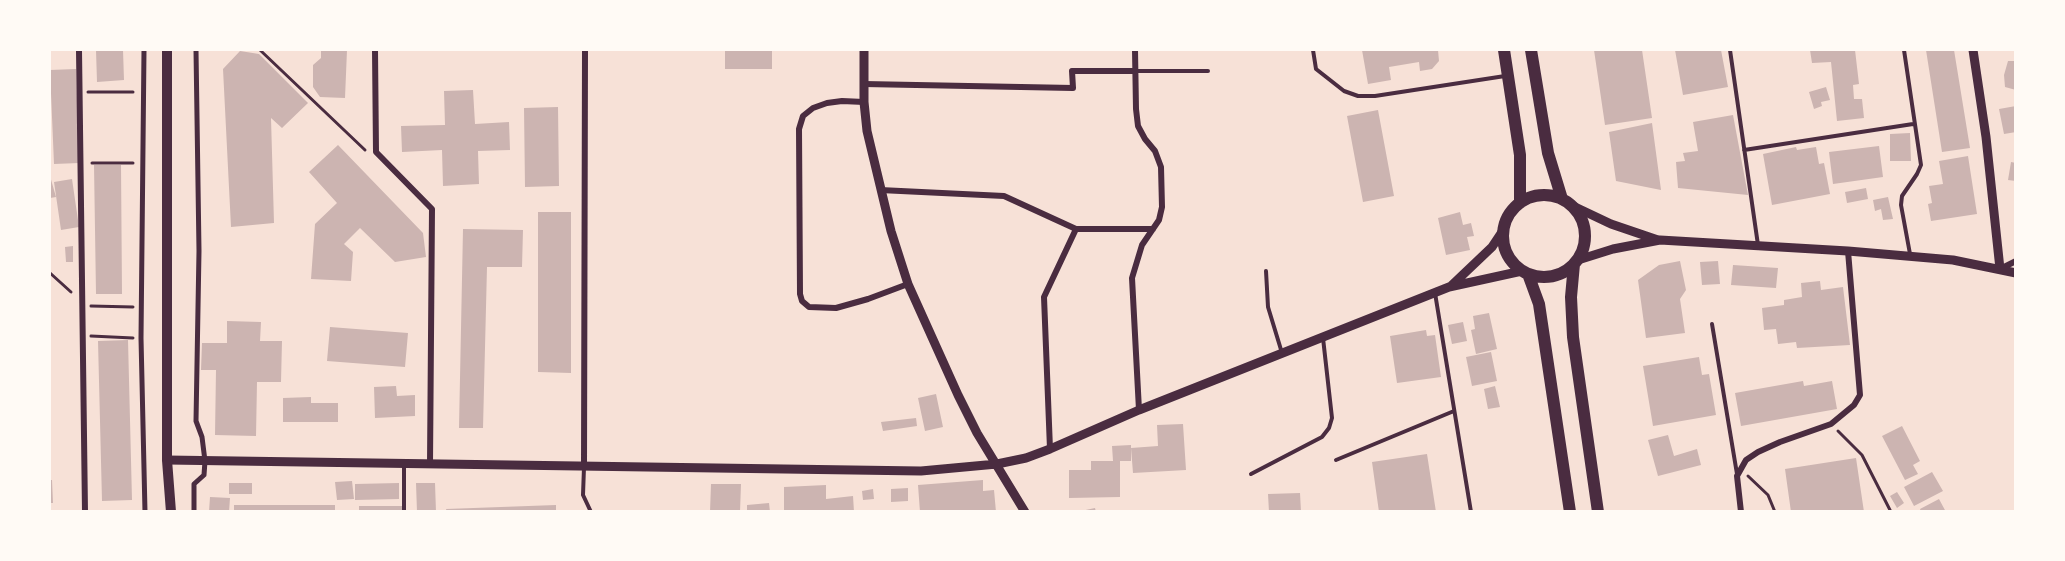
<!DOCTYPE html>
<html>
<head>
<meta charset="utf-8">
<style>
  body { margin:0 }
  #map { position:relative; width:2065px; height:561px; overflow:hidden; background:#f7e1d7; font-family:Rubik,sans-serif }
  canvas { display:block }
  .frame { position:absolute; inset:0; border:51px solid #fffaf5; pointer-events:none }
</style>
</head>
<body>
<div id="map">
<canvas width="2065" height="561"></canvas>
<div class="frame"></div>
</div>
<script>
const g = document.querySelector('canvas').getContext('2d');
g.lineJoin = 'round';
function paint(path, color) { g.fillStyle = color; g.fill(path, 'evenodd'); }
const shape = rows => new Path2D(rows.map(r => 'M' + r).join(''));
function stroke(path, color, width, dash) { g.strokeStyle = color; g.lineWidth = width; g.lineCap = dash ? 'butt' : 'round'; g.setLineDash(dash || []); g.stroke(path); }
const building = shape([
  [96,50,123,50,124,80,97,82],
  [321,50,347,50,345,98,320,97,313,87,313,65,321,58],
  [725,50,772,50,772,69,725,69],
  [1362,50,1438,50,1439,61,1432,69,1420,71,1419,62,1389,67,1391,80,1368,84],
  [1594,50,1642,50,1652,118,1605,125],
  [1675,50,1721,50,1728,87,1683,95],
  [1810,50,1855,50,1859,84,1853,85,1854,99,1862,99,1864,118,1837,121,1831,62,1812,63],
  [1926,50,1954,50,1970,148,1942,152],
  [240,51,259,54,308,103,282,128,271,118,274,223,231,227,223,69],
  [2008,61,2016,61,2016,90,2005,87,2004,75],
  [76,69,79,163,54,164,50,70],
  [1826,87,1830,100,1821,102,1822,106,1814,109,1809,92],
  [473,90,475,124,509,122,510,150,478,151,479,184,443,186,442,150,402,152,401,126,445,125,444,91],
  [2016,106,2016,132,2004,134,1999,109],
  [558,107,559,186,525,187,524,108],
  [1378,110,1394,196,1363,202,1347,116],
  [1733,115,1748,195,1678,188,1676,162,1685,161,1683,153,1698,151,1693,122],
  [1652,123,1661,190,1616,181,1609,132],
  [1910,133,1911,161,1890,161,1890,134],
  [338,145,423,233,426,257,395,262,360,228,344,244,353,252,351,281,311,279,315,224,337,203,309,172],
  [1879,146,1883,177,1833,184,1829,152],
  [1796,147,1797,150,1816,147,1819,164,1824,163,1830,194,1772,205,1763,154],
  [1968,156,1977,214,1931,221,1928,204,1932,203,1929,186,1943,184,1939,161],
  [2011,162,2016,163,2016,181,2008,180],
  [94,165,121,165,122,294,96,294],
  [50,176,56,197,50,198],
  [72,179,79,227,61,230,54,182],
  [1866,188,1868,199,1847,203,1845,192],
  [1888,197,1893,219,1883,220,1881,209,1875,211,1873,200],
  [538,212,571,212,571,373,538,372],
  [1460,212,1463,225,1471,223,1474,236,1467,237,1470,250,1446,255,1438,218],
  [463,229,523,230,522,267,487,267,483,428,459,428],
  [73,246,73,262,66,262,65,247],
  [1680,261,1686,290,1680,299,1685,333,1646,338,1638,280,1659,265],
  [1718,261,1720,284,1702,285,1700,262],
  [1733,265,1778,268,1776,288,1731,285],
  [1820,281,1821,290,1843,287,1850,345,1797,348,1796,342,1778,344,1776,329,1764,330,1762,308,1784,305,1784,300,1802,297,1801,283],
  [1489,313,1497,349,1476,354,1471,330,1475,329,1473,316],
  [227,321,261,322,260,341,282,341,281,382,257,382,256,436,215,435,216,370,201,370,202,343,227,343],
  [1463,322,1467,341,1452,344,1448,325],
  [330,327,408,333,405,367,327,361],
  [1426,330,1427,336,1435,335,1441,377,1397,383,1390,336],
  [128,340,132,500,102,501,98,341],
  [1491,352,1497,381,1472,386,1466,357],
  [1699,357,1702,375,1709,374,1716,415,1653,426,1643,366],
  [1803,381,1804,386,1832,381,1837,409,1741,426,1735,393],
  [396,386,397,396,415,395,415,416,375,418,374,387],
  [1495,386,1500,407,1488,409,1484,389],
  [936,394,943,427,925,431,918,398],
  [311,397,311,403,338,403,338,422,283,422,283,398],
  [916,418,917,426,883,431,881,422],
  [1183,424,1186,470,1133,473,1131,448,1158,446,1157,425],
  [1902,426,1920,461,1913,465,1918,474,1905,480,1882,436],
  [1668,435,1674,456,1697,449,1701,465,1658,476,1648,440],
  [1131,445,1131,461,1120,461,1120,497,1069,498,1069,470,1091,470,1091,461,1113,461,1112,446],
  [1427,454,1436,512,1379,512,1372,462],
  [1856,458,1864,512,1791,512,1785,469],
  [1932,472,1943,491,1914,506,1904,487],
  [50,480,52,480,53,503,50,503],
  [983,480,983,491,994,490,996,512,920,512,918,485],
  [352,481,354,499,337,500,335,482],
  [229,483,252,483,252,494,229,494],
  [399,483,399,499,355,500,355,484],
  [416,483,435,483,436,512,417,512],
  [711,484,741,484,740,512,710,512],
  [826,485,826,499,853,496,854,512,784,512,784,487],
  [908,488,908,501,891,502,891,489],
  [873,489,874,499,863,500,862,491],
  [1897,492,1904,503,1897,508,1890,496],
  [1300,493,1301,512,1269,512,1268,494],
  [210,497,230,498,229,512,209,512],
  [1939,499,1946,512,1921,512,1920,509],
  [769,503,770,512,747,512,747,505],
  [234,505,335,505,335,512,234,512],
  [556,505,556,512,447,512,446,509],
  [359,506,403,506,403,512,359,512],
  [1095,508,1096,512,1082,512,1081,511]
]);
const path = shape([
  [260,50,365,150],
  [88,92,133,92],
  [92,163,133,163],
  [50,273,71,292],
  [91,306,133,307],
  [91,336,133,338],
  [1838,431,1862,455,1891,512],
  [1748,476,1768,495,1775,512]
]);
const service = shape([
  [1313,50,1316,69,1344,91,1358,96,1375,96,1505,76],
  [1730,50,1758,245],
  [1904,50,1921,165,1917,174,1902,196,1901,205,1910,254],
  [1136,71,1208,71],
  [1744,150,1913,124],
  [1266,271,1268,307,1282,353],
  [1435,293,1471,512],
  [1712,324,1737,474],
  [1336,460,1454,411],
  [584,467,583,495,591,512],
  [1251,474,1322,437,1329,428,1332,418,1323,338],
  [404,512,404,464]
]);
const pedestrian = shape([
  [144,50,141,338,145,512],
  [194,512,194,484,204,475,205,461,202,437,196,421,199,251,196,50]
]);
const minor = shape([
  [79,50,85,512],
  [375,50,376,152,432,209,430,464],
  [1135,50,1136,109,1138,126,1145,139,1155,151,1161,167,1162,207,1159,220,1142,245,1132,278,1139,410],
  [864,84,1073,88,1072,71,1136,71],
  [864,102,842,101,827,103,813,108,803,116,799,129,800,294,802,301,809,307,836,308,868,299,908,284],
  [880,190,1004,196,1076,229,1153,229],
  [2000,269,2016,261],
  [1050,449,1044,297,1076,229],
  [584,467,585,50],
  [1741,512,1737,476,1746,460,1758,452,1780,442,1831,424,1854,405,1860,395,1848,251]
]);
const tertiary = shape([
  [864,50,864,102,867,131,891,231,908,284,958,395,977,433,1025,512],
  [1973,50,1986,137,2000,269],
  [1573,206,1611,224,1658,240],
  [1578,260,1613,249,1660,240,1848,251,1953,260,2016,273],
  [1451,286,1492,247,1504,229],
  [167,460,921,471,997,464,1026,458,1050,449,1139,410,1449,287,1522,271]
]);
const secondary = shape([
  [167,50,167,460,171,512]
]);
const primary = shape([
  [1504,50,1520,155,1520,203],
  [1531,50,1548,153,1562,199],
  '1503 236a41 41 0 1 1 82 0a41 41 0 1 1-82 0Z',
  [1574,264,1571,297,1573,337,1598,512],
  [1528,274,1539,304,1570,512]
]);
paint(building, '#ccb4b1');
stroke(path, '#4a2c40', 3);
stroke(service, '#4a2c40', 4);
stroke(pedestrian, '#4a2c40', 5);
stroke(minor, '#4a2c40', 6);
stroke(tertiary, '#4a2c40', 9);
stroke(secondary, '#4a2c40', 10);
stroke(primary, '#4a2c40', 12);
</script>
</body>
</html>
